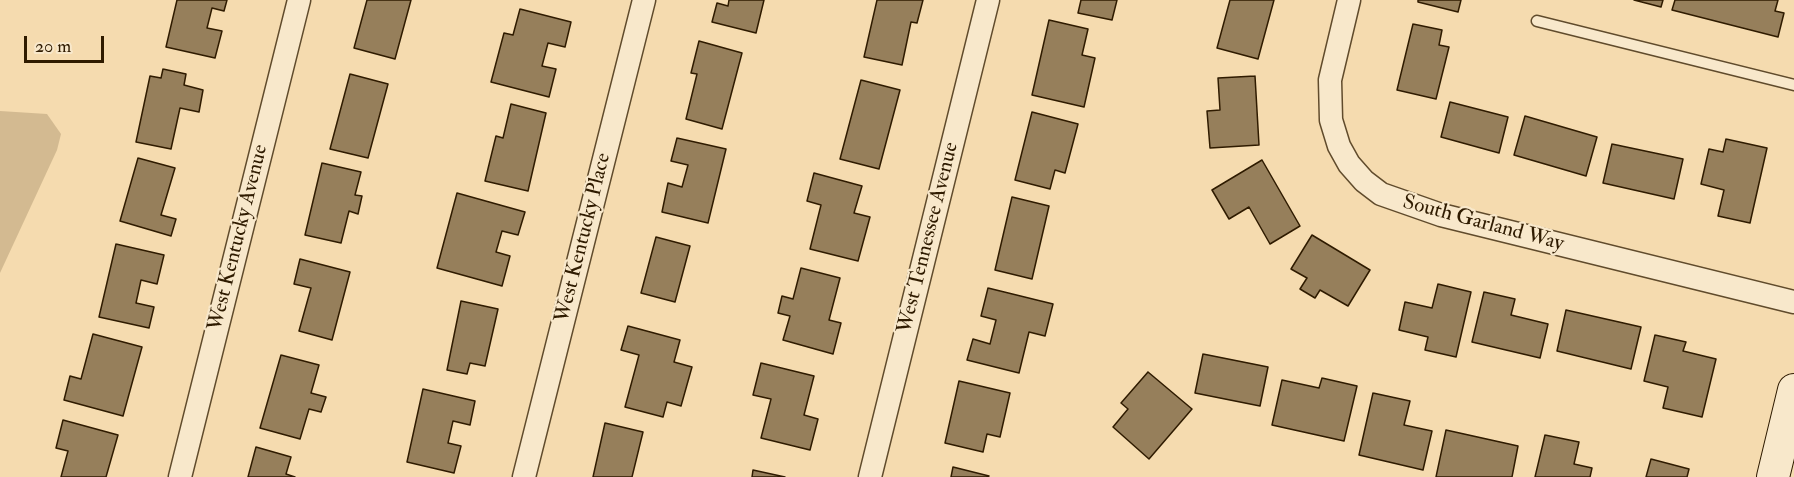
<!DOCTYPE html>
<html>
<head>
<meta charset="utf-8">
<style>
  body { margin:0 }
  #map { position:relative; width:1794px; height:477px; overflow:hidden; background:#f5dbaf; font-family:"IM FELL Double Pica",serif }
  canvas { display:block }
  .scale { position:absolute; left:24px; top:36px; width:80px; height:27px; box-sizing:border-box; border:3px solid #2f1b00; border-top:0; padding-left:8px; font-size:18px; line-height:21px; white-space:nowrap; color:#2f1b00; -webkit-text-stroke:4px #f8e8cb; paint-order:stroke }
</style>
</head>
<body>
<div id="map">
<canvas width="1794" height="477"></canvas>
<div class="scale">20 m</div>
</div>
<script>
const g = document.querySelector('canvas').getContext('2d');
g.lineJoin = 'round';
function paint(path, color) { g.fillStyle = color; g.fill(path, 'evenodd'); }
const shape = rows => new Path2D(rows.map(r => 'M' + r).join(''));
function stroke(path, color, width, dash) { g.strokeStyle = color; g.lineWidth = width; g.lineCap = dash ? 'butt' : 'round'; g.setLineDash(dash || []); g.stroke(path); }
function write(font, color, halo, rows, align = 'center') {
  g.font = font + ' "IM FELL Double Pica",serif'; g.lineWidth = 4.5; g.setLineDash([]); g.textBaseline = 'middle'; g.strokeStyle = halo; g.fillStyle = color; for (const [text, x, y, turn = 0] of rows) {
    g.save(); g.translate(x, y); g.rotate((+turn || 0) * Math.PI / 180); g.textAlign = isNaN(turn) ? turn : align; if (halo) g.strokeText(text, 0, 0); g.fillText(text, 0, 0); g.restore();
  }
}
const green = shape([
  [0,111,47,114,61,134,57,150,0,273]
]);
const building = shape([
  [177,0,227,0,224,11,212,8,207,28,222,31,215,58,166,47,177,0],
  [367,0,411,0,395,59,354,48,367,0],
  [729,0,764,0,756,33,712,22,717,3,728,6,729,0],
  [877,0,923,0,917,23,911,22,902,65,864,57,877,0],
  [1081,0,1117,0,1112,20,1078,13,1081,0],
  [1230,0,1274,0,1258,59,1217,48,1230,0],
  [1418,0,1461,0,1458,12,1418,2,1418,0],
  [1634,0,1663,0,1661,7,1634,0],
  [1675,0,1778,0,1775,11,1784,13,1778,37,1672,10,1675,0],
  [520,9,571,22,565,47,548,43,542,66,556,69,549,97,491,82,504,33,513,35,520,9],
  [1049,20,1088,29,1082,55,1095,58,1084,107,1032,95,1049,20],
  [1413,24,1442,30,1439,45,1449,47,1436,99,1397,90,1413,24],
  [699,41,742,53,722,129,686,119,697,74,691,73,699,41],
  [163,69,186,74,184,85,203,90,199,112,180,108,171,149,136,142,150,76,161,78,163,69],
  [350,74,388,84,368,158,330,149,350,74],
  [1255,76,1259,145,1210,148,1207,111,1220,110,1218,78,1255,76],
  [861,80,900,90,879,169,840,159,861,80],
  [1450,102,1508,117,1499,153,1441,137,1450,102],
  [511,104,546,113,528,191,485,181,496,136,503,138,511,104],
  [1032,112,1078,124,1065,173,1055,170,1050,189,1015,180,1032,112],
  [1525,116,1597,137,1586,176,1514,155,1525,116],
  [677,138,726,149,708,223,662,212,668,183,682,187,688,165,671,161,677,138],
  [1726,139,1767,148,1750,223,1718,216,1724,190,1701,184,1709,149,1723,152,1726,139],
  [1612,144,1683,159,1674,199,1603,183,1612,144],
  [138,158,175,168,161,215,176,219,171,236,120,221,138,158],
  [1262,160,1300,226,1270,244,1249,207,1229,219,1212,190,1262,160],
  [322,163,361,172,355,195,362,196,358,214,349,211,341,243,305,235,322,163],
  [814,173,862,186,854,213,870,217,858,261,810,249,821,205,807,201,814,173],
  [457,193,525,212,518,235,502,231,496,252,510,256,502,286,437,268,457,193],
  [1012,197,1049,206,1032,279,995,270,1012,197],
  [1312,235,1370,270,1348,306,1320,290,1315,298,1300,289,1307,278,1291,269,1312,235],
  [656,237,690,246,675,302,641,293,656,237],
  [116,244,164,255,157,284,141,280,136,303,154,307,149,328,99,317,116,244],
  [300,259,350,272,332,340,299,331,311,288,294,284,300,259],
  [801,268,840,278,829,320,841,323,833,354,783,340,790,316,778,313,782,296,793,299,801,268],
  [1438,284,1471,292,1456,357,1425,350,1428,337,1399,330,1405,302,1432,308,1438,284],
  [988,288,1053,304,1045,336,1029,332,1019,373,967,360,973,339,990,344,996,320,981,316,988,288],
  [1484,292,1515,299,1511,315,1548,324,1540,358,1472,342,1484,292],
  [461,301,498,309,485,366,470,363,467,374,447,370,461,301],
  [1566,310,1641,327,1631,369,1557,351,1566,310],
  [628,326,680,340,674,362,692,367,681,406,667,402,663,417,625,407,639,355,621,350,628,326],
  [93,334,142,347,123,416,64,400,70,376,81,379,93,334],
  [1655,335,1686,342,1683,351,1716,359,1702,417,1663,408,1668,387,1644,381,1655,335],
  [1203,354,1268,367,1260,406,1195,393,1203,354],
  [281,355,319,365,311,393,326,397,321,412,309,409,300,439,260,428,281,355],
  [761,363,814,376,804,415,818,419,810,450,761,438,771,399,753,395,761,363],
  [1148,372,1192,409,1149,459,1113,427,1128,409,1121,403,1148,372],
  [1322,378,1357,386,1344,441,1272,425,1282,380,1319,388,1322,378],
  [959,381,1010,393,1000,437,987,434,983,452,945,443,959,381],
  [423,389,475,401,470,425,453,421,448,443,461,446,454,473,407,462,423,389],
  [1373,393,1410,401,1404,425,1432,431,1423,470,1359,455,1373,393],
  [63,420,118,435,106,477,61,477,68,451,56,448,63,420],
  [605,423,643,432,632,477,593,477,605,423],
  [1446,430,1518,446,1512,477,1436,477,1446,430],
  [1545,435,1579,442,1574,464,1592,468,1590,477,1535,477,1545,435],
  [256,447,291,457,286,474,295,477,248,477,256,447],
  [1651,459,1689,469,1687,477,1646,477,1651,459],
  [953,467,989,476,988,477,951,477,953,467],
  [753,470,785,477,752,477,753,470]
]);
const service = shape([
  [1537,21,1794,85]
]);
const minor = shape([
  [1349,0,1330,80,1331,120,1339,146,1349,164,1364,181,1381,194,1441,215,1794,302],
  [180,477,299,0],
  [524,477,644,0],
  [870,477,988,0]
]);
const secondary = shape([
  [1773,477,1794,390]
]);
const streetNames = [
  ["South Garland Way",1483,224,15],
  ["West Kentucky Avenue",239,238,-76],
  ["West Kentucky Place",584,238,-76],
  ["West Tennessee Avenue",929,238,-76]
];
paint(green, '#d3ba91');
paint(building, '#967f5b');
stroke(building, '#2f1b00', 1.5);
stroke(service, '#604b2c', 13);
stroke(minor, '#604b2c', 25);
stroke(secondary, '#2f1b00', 34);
stroke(service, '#f8e8cb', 10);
stroke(minor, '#f8e8cb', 22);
stroke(secondary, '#f8e8cb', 32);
write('21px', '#2f1b00', '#f8e8cb', streetNames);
</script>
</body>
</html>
